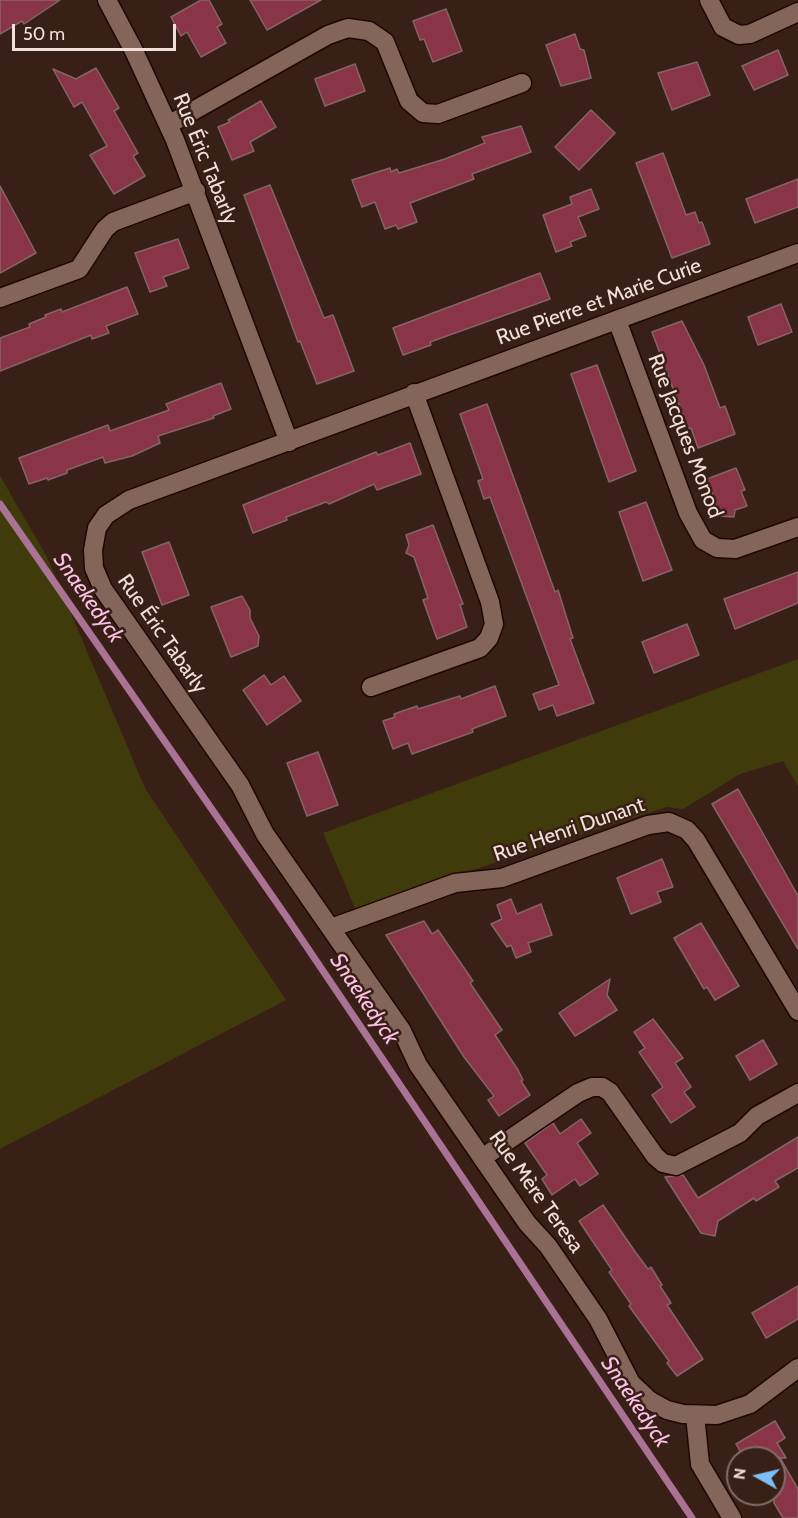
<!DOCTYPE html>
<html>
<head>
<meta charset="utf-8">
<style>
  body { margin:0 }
  #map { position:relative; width:798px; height:1518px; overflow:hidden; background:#392016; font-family:Cabin,sans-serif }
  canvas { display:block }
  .north { position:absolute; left:726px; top:1446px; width:60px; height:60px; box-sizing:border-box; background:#392016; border:2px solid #836c64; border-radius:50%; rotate:278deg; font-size:16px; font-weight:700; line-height:24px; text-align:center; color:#f1dfd9 }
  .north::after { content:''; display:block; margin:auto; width:21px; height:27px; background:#7bbef8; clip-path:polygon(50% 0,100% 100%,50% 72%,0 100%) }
  .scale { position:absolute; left:12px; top:24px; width:164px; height:27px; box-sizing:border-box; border:3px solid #f1dfd9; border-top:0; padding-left:8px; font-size:18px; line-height:21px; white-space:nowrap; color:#f1dfd9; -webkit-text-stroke:4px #392016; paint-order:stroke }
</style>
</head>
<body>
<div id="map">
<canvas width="798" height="1518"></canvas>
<div class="north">N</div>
<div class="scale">50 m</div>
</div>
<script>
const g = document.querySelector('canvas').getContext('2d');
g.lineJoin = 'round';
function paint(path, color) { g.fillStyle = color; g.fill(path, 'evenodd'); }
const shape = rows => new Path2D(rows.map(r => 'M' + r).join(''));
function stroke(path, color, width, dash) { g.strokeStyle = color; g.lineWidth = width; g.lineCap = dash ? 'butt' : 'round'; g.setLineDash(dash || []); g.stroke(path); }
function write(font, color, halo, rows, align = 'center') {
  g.font = font + ' Cabin,sans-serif'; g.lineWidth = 5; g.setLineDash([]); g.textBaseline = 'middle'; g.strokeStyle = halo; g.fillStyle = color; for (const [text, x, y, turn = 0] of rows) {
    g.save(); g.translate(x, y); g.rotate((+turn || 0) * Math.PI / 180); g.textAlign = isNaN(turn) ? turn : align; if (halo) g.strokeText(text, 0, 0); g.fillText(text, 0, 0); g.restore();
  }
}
const green = shape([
  [0,476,47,557,145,788,286,1000,0,1149],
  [798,659,798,786,783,761,740,774,683,809,667,807,355,908,323,833]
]);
const stream = shape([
  [0,504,286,916,692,1518]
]);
const building = shape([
  [0,0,60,0,24,24,22,21,0,34,0,0],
  [201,0,209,0,222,24,217,27,226,43,201,57,187,32,181,36,171,17,201,0],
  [250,0,321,0,267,30,250,0],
  [446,9,462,51,433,62,424,39,420,40,413,21,446,9],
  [575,34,580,49,584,50,591,78,561,86,546,45,575,34],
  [778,50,788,75,754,90,742,66,778,50],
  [697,62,710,95,672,110,658,73,697,62],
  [355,64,365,91,325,106,315,79,355,64],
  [96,68,119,108,114,111,138,153,133,156,145,176,114,194,90,155,107,146,82,102,74,107,53,69,76,79,96,68],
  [261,101,276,127,250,142,254,151,232,160,218,127,230,122,228,120,261,101],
  [591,110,615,133,579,170,555,147,591,110],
  [521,126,531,152,472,174,474,179,410,203,417,222,398,229,396,225,385,229,375,202,362,207,352,180,390,168,391,172,397,169,399,173,445,159,485,143,482,137,521,126],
  [663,153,686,215,695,212,699,223,702,222,710,244,672,258,636,163,663,153],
  [798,179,798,207,755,223,746,199,798,179],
  [270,185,324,318,333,315,354,371,317,384,300,341,298,342,244,195,270,185],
  [0,186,36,253,0,273,0,186],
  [591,189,599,209,578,217,586,236,570,242,572,246,556,252,543,215,572,204,570,197,591,189],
  [178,239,189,268,163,277,167,286,150,292,135,253,178,239],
  [540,273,550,299,430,342,431,345,403,355,393,328,540,273],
  [127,287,138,314,106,326,109,333,92,339,91,335,0,371,0,338,30,327,29,324,46,317,45,315,61,309,62,312,127,287],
  [781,304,792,332,758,345,748,317,781,304],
  [682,321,704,365,720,408,725,406,735,434,698,448,691,428,688,429,652,332,682,321],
  [597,365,636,471,609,482,571,374,597,365],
  [221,383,231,409,213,416,214,418,158,436,160,443,132,456,105,463,103,457,67,470,67,473,48,480,47,478,29,484,19,458,108,425,110,431,169,410,166,404,221,383],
  [487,404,555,592,558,590,573,638,570,639,594,703,557,716,553,705,539,710,533,694,559,685,490,497,484,499,478,481,483,479,460,414,487,404],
  [410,443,421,474,377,490,374,484,329,504,326,502,286,517,287,520,253,533,243,505,376,452,378,455,410,443],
  [736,468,745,490,741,491,747,506,735,510,734,517,720,516,707,479,736,468],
  [646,502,672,570,643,581,619,512,646,502],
  [433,525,463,604,460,605,467,627,437,639,423,600,428,598,414,557,406,553,409,545,406,535,433,525],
  [169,542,189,595,162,605,142,552,169,542],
  [798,572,798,603,735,629,724,599,798,572],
  [242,596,250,610,250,618,259,636,258,646,231,657,211,607,242,596],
  [687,624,699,655,654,673,642,642,687,624],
  [264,675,271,685,284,676,301,701,267,725,243,690,264,675],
  [495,686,506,716,472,729,473,732,412,754,408,743,393,749,383,721,395,717,394,714,417,706,418,709,460,696,461,699,495,686],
  [318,752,338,805,307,816,287,763,318,752],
  [738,789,798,896,798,949,712,804,738,789],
  [662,859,673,887,657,892,661,902,631,914,617,878,662,859],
  [511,899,517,914,541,904,552,935,528,943,531,952,516,958,511,945,507,947,491,924,502,919,497,905,511,899],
  [424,921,432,934,438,930,473,981,470,983,502,1030,495,1035,518,1070,523,1080,521,1081,530,1095,499,1116,488,1100,494,1096,464,1057,386,935,424,921],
  [701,923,739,986,715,1000,707,987,704,989,674,938,701,923],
  [610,979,607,995,617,1010,575,1036,559,1013,610,979],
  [653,1019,683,1058,675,1063,691,1087,684,1092,695,1107,671,1123,652,1095,663,1087,639,1052,645,1048,634,1032,653,1019],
  [763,1040,777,1064,750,1080,736,1056,763,1040],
  [581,1119,591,1133,577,1143,598,1174,580,1186,575,1179,552,1195,542,1179,547,1175,525,1143,553,1123,560,1134,581,1119],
  [798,1137,798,1168,775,1181,779,1187,756,1201,754,1198,718,1221,715,1236,701,1233,665,1177,683,1175,698,1198,798,1137],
  [603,1205,636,1253,648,1269,651,1267,662,1285,660,1286,671,1303,667,1305,703,1359,677,1376,667,1363,669,1361,629,1306,631,1304,609,1272,612,1270,579,1221,603,1205],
  [798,1286,798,1319,766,1338,752,1313,798,1286],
  [775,1421,785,1438,777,1443,786,1458,780,1458,798,1489,798,1518,783,1518,774,1503,774,1458,744,1458,736,1444,775,1421]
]);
const minor = shape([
  [107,0,134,51,175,140,289,442],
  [709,0,723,27,739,35,750,34,798,12],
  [168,125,328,35,348,28,369,31,385,42,409,101,423,113,438,114,522,83],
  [798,253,129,500,106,515,97,528,93,550,94,568,103,589,240,785,265,834,402,1031,418,1065,527,1223,548,1246,598,1319,631,1383,649,1400,667,1410,683,1414,717,1415,750,1404,798,1368],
  [0,298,79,269,105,229,113,222,196,191],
  [617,320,688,513,703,540,717,548,735,549,798,527],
  [371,687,480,648,489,638,494,624,490,602,414,393],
  [331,928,455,883,502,878,648,825,669,822,687,830,696,840,798,1011],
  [482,1158,578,1093,592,1087,602,1087,610,1092,655,1156,663,1163,676,1166,740,1133,757,1116,798,1093],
  [695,1415,700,1464,732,1518]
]);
const streetNames = [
  ["Rue Éric Tabarly",205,159,68],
  ["Rue Pierre et Marie Curie",599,302,-20],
  ["Rue Jacques Monod",685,436,69],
  ["Rue Éric Tabarly",162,634,55],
  ["Rue Henri Dunant",569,830,-19],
  ["Rue Mère Teresa",536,1192,54]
];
const waterNames = [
  ["Snaekedyck",88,598,55],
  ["Snaekedyck",364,999,56],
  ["Snaekedyck",635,1402,56]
];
paint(green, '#403b0b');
stroke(stream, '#aa7294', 7);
paint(building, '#893547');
stroke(building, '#856468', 1.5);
stroke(minor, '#1f0802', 21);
stroke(minor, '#83655a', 18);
write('21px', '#f1dfd9', '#392016', streetNames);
write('italic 22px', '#fdc0e9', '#392016', waterNames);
</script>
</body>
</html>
